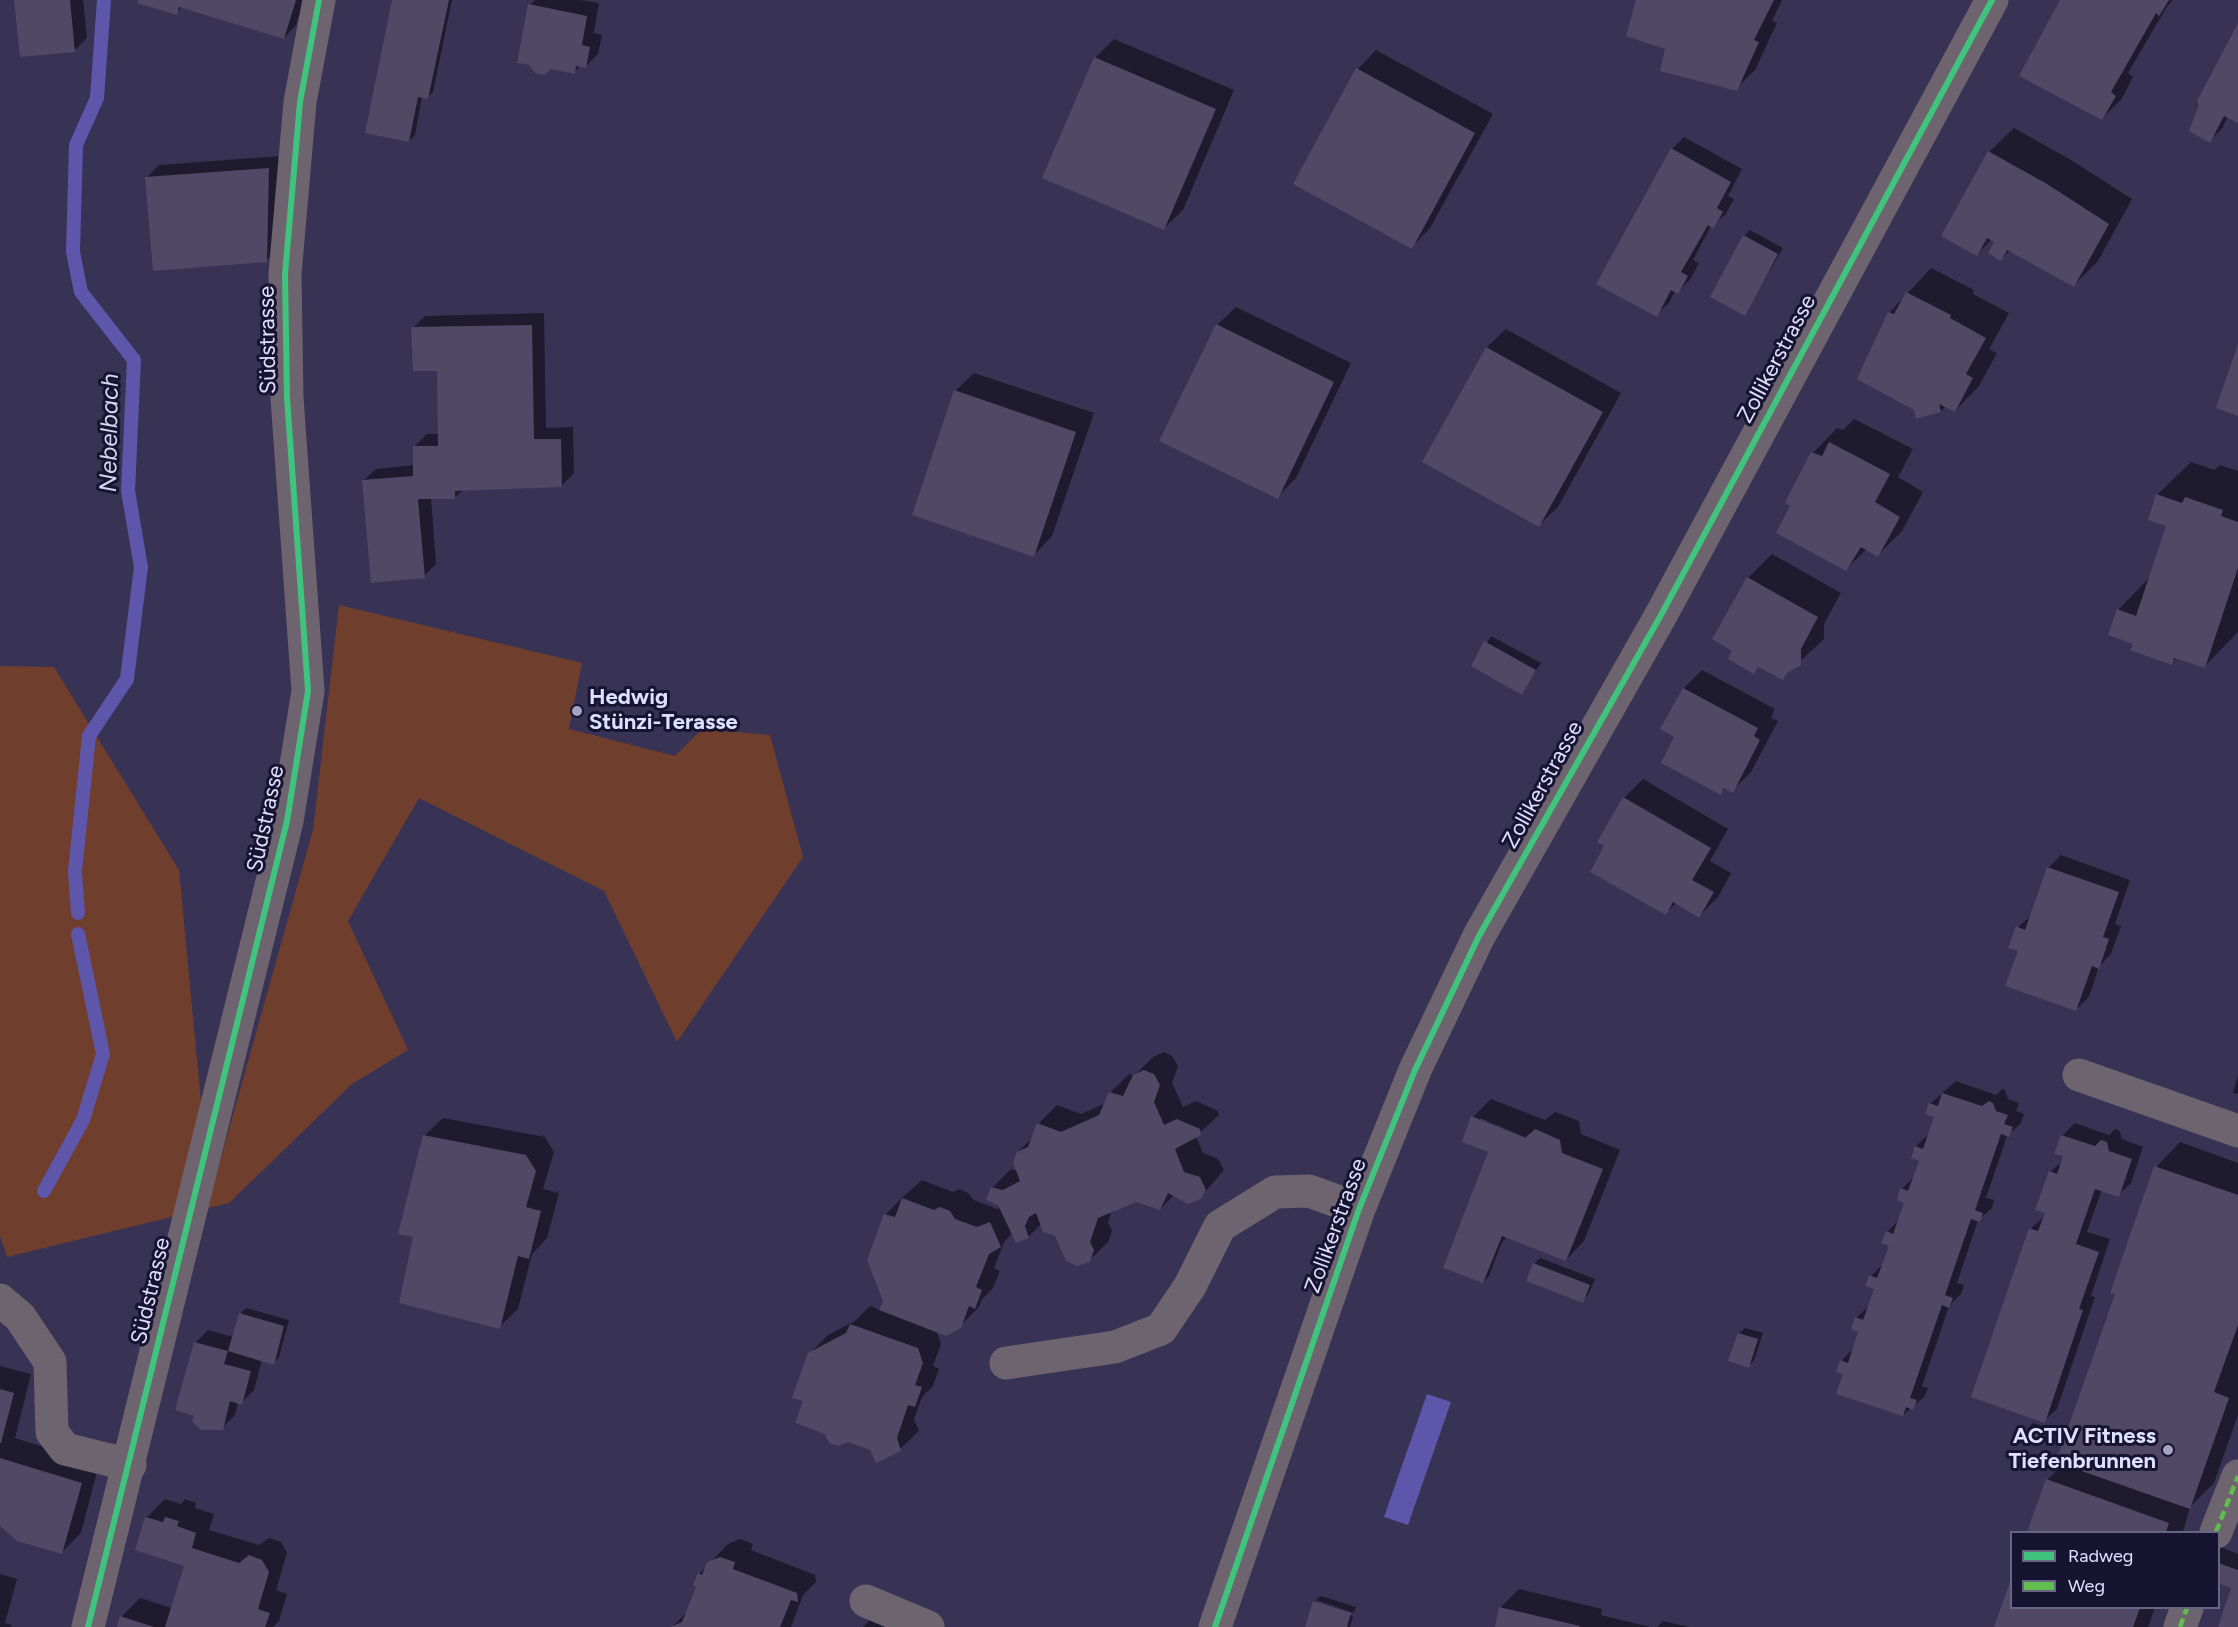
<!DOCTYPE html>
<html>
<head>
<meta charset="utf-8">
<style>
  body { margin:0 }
  #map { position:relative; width:2238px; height:1627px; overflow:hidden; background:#383355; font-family:Figtree,sans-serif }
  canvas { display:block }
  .legend { position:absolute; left:2010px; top:1531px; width:210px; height:78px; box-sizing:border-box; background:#161430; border:2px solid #666683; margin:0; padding:8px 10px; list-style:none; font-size:18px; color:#dfe0ff }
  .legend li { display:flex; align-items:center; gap:12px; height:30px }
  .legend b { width:30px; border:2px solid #666683 }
</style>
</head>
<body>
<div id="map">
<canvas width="2238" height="1627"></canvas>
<ul class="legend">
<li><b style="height:8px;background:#40c37c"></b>Radweg</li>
<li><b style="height:8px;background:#5fbe4e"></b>Weg</li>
</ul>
</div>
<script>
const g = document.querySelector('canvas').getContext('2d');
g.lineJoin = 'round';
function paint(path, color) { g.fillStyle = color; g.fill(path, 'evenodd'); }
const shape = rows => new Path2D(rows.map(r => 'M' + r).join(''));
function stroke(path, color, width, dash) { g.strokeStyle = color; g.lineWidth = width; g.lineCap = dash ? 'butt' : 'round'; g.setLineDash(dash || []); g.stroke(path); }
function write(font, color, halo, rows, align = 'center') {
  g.font = font + ' Figtree,sans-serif'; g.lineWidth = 6; g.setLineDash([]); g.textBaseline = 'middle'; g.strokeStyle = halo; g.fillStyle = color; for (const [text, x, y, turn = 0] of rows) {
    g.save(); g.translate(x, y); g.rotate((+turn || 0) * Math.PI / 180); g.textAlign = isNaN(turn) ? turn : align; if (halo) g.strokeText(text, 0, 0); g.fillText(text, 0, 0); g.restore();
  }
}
const green = shape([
  [339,605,582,663,569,729,675,756,702,729,770,735,803,857,677,1042,604,891,419,798,348,921,408,1050,352,1084,229,1203,7,1257,0,1236,0,666,54,667,179,870,210,1197,313,830]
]);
const water = shape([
  [1427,1394,1451,1402,1408,1525,1384,1517]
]);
const shadow = shape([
  [16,0,83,0,87,38,74,51],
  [139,0,304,0,296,25,284,38,183,6,176,13],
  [393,0,452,0,433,92,427,98,422,96,415,135,409,141],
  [535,0,581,0,599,3,594,33,602,35,598,54,586,66,581,65,574,72,530,5],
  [1637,0,1782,0,1772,21,1777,23,1755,70,1736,89,1666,48],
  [2062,0,2173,0,2166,8,2128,73,2133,77,2121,100,2102,118],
  [2238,26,2238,122,2228,116,2222,129,2209,141],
  [1114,39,1234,90,1183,210,1164,228,1095,58],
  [1376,50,1493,114,1430,228,1412,247,1358,69],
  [2014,128,2071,160,2132,199,2098,261,2074,285,2010,250,2001,259,1996,242,1992,239,1977,254,1989,152],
  [1684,137,1742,169,1728,196,1734,199,1725,215,1711,226,1693,260,1699,263,1690,280,1677,292,1675,291,1669,303,1656,315,1672,149],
  [281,156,279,248,266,261,147,177,159,165],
  [1750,230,1783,248,1744,314,1744,236],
  [1931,268,1974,290,1973,294,2009,313,1989,349,1997,353,1979,386,1955,411,1946,406,1941,411,1915,409,1859,378,1890,312],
  [1236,307,1351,363,1296,478,1277,497,1217,325],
  [544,313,546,428,573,427,574,473,562,485,463,490,455,497,431,497,436,564,424,576,363,481,376,469,415,465,414,447,427,434,440,434,438,369,413,328,425,316],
  [1506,329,1621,393,1558,507,1539,525,1424,461,1487,347],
  [974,373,1094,413,1052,536,1034,555,955,391],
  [1854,419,1913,449,1898,477,1923,492,1902,531,1878,555,1867,549,1846,569,1792,506,1813,453,1837,428,1843,430],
  [2191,462,2214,470,2220,465,2238,471,2238,632,2204,667,2178,657,2171,663,2135,643,2118,610,2150,577,2168,526,2157,495],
  [1772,554,1841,593,1824,624,1824,639,1782,678,1759,666,1754,672,1734,650,1748,578],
  [1491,636,1541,663,1521,693,1473,665],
  [1702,670,1775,709,1771,718,1778,721,1751,772,1732,791,1726,787,1721,793,1676,736,1684,688],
  [1643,779,1728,829,1710,861,1731,873,1718,897,1699,916,1676,903,1666,913,1606,846,1599,842,1624,798],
  [2061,855,2130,880,2115,924,2121,926,2111,954,2099,966,2089,997,2076,1009,2019,950,2018,927,2032,915,2048,868],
  [1164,1052,1172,1056,1178,1066,1172,1083,1183,1107,1196,1101,1218,1111,1219,1115,1196,1136,1203,1153,1218,1159,1224,1170,1200,1198,1174,1195,1160,1209,1136,1200,1112,1210,1108,1222,1112,1231,1108,1242,1089,1261,1041,1224,1028,1237,1013,1233,1004,1242,994,1268,1000,1271,993,1288,982,1299,979,1307,960,1326,936,1330,941,1344,933,1366,939,1369,933,1386,922,1397,914,1419,919,1431,900,1449,871,1449,805,1400,809,1354,828,1335,855,1321,870,1306,880,1310,884,1301,868,1260,886,1214,904,1196,922,1180,953,1192,960,1189,968,1193,974,1200,997,1209,1001,1208,992,1188,1011,1169,1018,1171,1018,1152,1032,1138,1038,1124,1057,1105,1081,1114,1106,1103,1110,1093,1129,1074,1134,1076,1153,1057],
  [2238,1075,2238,1094,2233,1093],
  [1956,1081,1996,1095,2002,1089,2005,1090,2008,1099,2019,1103,2016,1111,2024,1114,2021,1123,2007,1136,1986,1198,1994,1200,1992,1208,1978,1220,1957,1283,1964,1285,1961,1294,1949,1306,1922,1386,1928,1388,1925,1396,1903,1415,1845,1373,1841,1361,1853,1349,1860,1331,1856,1318,1870,1305,1876,1288,1871,1276,1883,1264,1891,1245,1887,1232,1900,1219,1905,1202,1902,1189,1915,1176,1921,1160,1913,1157,1916,1146,1929,1134,1936,1117,1930,1104],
  [1491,1099,1545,1120,1555,1112,1579,1121,1581,1134,1620,1150,1584,1241,1566,1260,1507,1237,1502,1242,1489,1276,1483,1282,1490,1151,1473,1117],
  [1480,1118,1532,1140,1531,1142,1480,1122],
  [443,1118,545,1137,554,1152,543,1189,559,1193,547,1238,532,1254,518,1309,499,1327,415,1236,424,1136],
  [2075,1123,2109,1135,2115,1129,2119,1130,2122,1139,2143,1147,2131,1183,2118,1195,2102,1189,2087,1232,2110,1239,2091,1296,2095,1297,2057,1409,2044,1421,2030,1229,2045,1216,2050,1172,2064,1160,2062,1136],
  [2180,1142,2238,1163,2238,1415,2214,1483,2190,1507,2183,1532,2029,1532,2047,1480,2064,1463,2156,1167],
  [1540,1258,1595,1279,1588,1295,1582,1301,1534,1264],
  [246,1308,289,1320,279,1357,273,1363,262,1360,254,1390,241,1403,238,1402,235,1415,222,1428,195,1343,208,1330,233,1337,240,1314],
  [1745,1328,1763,1333,1754,1360,1749,1366,1739,1333],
  [0,1366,31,1374,15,1438,99,1464,81,1533,62,1552,0,1524],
  [2033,1423,2046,1427,2042,1438,2036,1444,2027,1429],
  [165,1499,181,1504,185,1499,196,1503,195,1508,214,1514,209,1530,259,1545,269,1538,281,1542,287,1553,276,1590,287,1594,279,1621,273,1627,118,1627,122,1616,140,1598,172,1608,186,1565,137,1549,147,1517],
  [740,1539,753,1544,751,1550,815,1575,816,1582,803,1595,791,1627,672,1627,689,1610,698,1586,699,1574,728,1544],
  [2218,1546,2238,1554,2238,1627,2219,1627,2233,1587,2218,1581],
  [0,1574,17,1579,5,1623,12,1625,11,1627,0,1627],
  [2012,1582,2012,1608,2155,1608,2148,1627,1996,1627],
  [1519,1589,1602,1609,1601,1615,1650,1627,1496,1627,1501,1607],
  [1321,1596,1356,1607,1354,1613,1316,1600],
  [1316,1600,1316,1603,1353,1616,1350,1627,1306,1627],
  [871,1619,892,1627,863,1627],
  [1663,1621,1689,1627,1657,1627]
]);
const stream = shape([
  [78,913,75,871,89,736,127,679,141,567,128,491,134,360,81,292,73,252,76,145,97,98,104,0],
  [44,1191,83,1120,103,1054,78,934]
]);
const building = shape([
  [14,0,70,0,75,52,20,57],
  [138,0,296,0,284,39,179,7,177,15,137,3],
  [392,0,449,0,428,99,418,97,409,142,365,133],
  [1636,0,1774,0,1754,40,1759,42,1737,91,1660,71,1665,49,1626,36],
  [2060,0,2169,0,2159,16,2156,13,2111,92,2116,96,2102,120,2019,76],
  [528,4,587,16,582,45,590,47,586,68,576,66,575,74,551,69,544,75,535,73,529,65,517,63],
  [2238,23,2238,123,2224,116,2210,143,2189,131,2199,105,2197,101],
  [1094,57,1216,109,1164,230,1042,178],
  [1356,68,1475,133,1412,249,1293,184],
  [1671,148,1731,182,1717,208,1723,212,1713,229,1708,225,1681,272,1688,276,1678,294,1671,290,1657,317,1596,284],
  [1988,151,2047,184,2109,224,2074,287,2007,250,2001,261,1988,253,1994,242,1987,238,1977,256,1941,236],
  [269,168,267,262,153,271,145,177],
  [1743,235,1778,254,1745,316,1710,297],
  [1906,292,1951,315,1950,318,1986,338,1966,374,1973,378,1955,412,1939,404,1941,412,1916,419,1914,410,1857,379,1888,312,1894,314],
  [1216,324,1334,382,1278,499,1159,441],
  [532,325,534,439,561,439,562,487,455,491,455,499,418,499,425,578,371,583,362,480,413,476,413,446,438,446,437,371,413,371,411,327],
  [2238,344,2238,416,2216,408],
  [1486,347,1603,412,1539,527,1422,462],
  [954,390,1076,432,1034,557,912,515],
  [1829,442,1890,474,1875,502,1900,517,1878,557,1861,547,1846,571,1776,533,1790,506,1785,502,1811,452,1822,456],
  [2156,494,2182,503,2185,497,2223,510,2221,516,2238,522,2238,568,2205,668,2174,658,2172,665,2130,650,2133,644,2108,635,2117,609,2136,616,2166,526,2148,520],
  [1747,577,1818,617,1801,649,1801,665,1787,673,1783,680,1758,667,1754,674,1728,659,1732,651,1712,639],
  [1484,641,1536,670,1522,695,1471,666],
  [1683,688,1758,728,1754,736,1760,740,1733,793,1724,788,1721,795,1661,763,1674,737,1660,729],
  [1623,797,1711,848,1692,880,1714,892,1699,918,1673,902,1666,915,1590,872,1604,846,1597,842],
  [2047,867,2119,892,2103,937,2109,939,2099,969,2092,966,2076,1011,2005,986,2018,951,2008,948,2016,926,2025,930],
  [1144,1070,1154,1074,1160,1085,1154,1102,1164,1125,1177,1119,1200,1129,1201,1135,1175,1149,1184,1172,1200,1177,1206,1190,1201,1199,1188,1204,1168,1193,1160,1210,1136,1202,1098,1218,1090,1242,1094,1250,1090,1262,1077,1266,1066,1261,1055,1236,1043,1232,1036,1213,1029,1217,1025,1226,1029,1238,1016,1243,998,1205,986,1200,991,1187,1003,1190,1020,1181,1013,1162,1017,1152,1028,1147,1037,1123,1061,1132,1099,1115,1109,1092,1123,1096,1133,1075],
  [1942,1093,1982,1106,1989,1101,1993,1103,1996,1111,2008,1115,2004,1124,2013,1127,2009,1137,2001,1134,1975,1210,1983,1213,1980,1222,1971,1219,1945,1295,1953,1298,1949,1308,1942,1305,1910,1398,1917,1400,1913,1410,1906,1407,1903,1416,1836,1394,1843,1374,1836,1372,1840,1360,1848,1363,1858,1332,1851,1329,1855,1317,1863,1320,1874,1289,1865,1286,1869,1275,1877,1278,1889,1246,1881,1243,1886,1231,1893,1234,1904,1203,1897,1200,1900,1188,1908,1191,1919,1161,1911,1158,1915,1146,1923,1149,1934,1117,1925,1114,1929,1103,1938,1106],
  [1471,1116,1525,1138,1535,1129,1560,1140,1562,1153,1603,1169,1566,1261,1502,1236,1483,1283,1443,1268,1488,1152,1462,1142],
  [423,1135,526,1155,536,1171,526,1207,541,1211,529,1259,518,1256,500,1329,399,1303,413,1237,398,1234],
  [2061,1135,2095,1146,2101,1140,2107,1142,2109,1151,2132,1159,2119,1197,2095,1189,2076,1244,2099,1252,2079,1309,2083,1310,2045,1423,1971,1397,2029,1228,2038,1231,2045,1213,2035,1210,2049,1171,2057,1174,2063,1156,2054,1154],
  [2154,1166,2238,1195,2238,1325,2214,1392,2229,1398,2190,1509,2056,1462,2115,1294,2110,1293],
  [902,1198,934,1210,940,1207,950,1211,955,1219,977,1227,990,1222,1001,1247,989,1254,976,1287,982,1290,975,1309,969,1306,961,1328,946,1336,879,1310,883,1301,867,1260,884,1214,895,1217],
  [1533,1263,1590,1285,1583,1303,1526,1281],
  [239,1313,284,1326,274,1365,228,1351],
  [850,1324,918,1348,923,1363,915,1385,922,1387,915,1407,908,1405,897,1438,901,1451,876,1463,870,1450,848,1442,838,1446,829,1443,825,1434,795,1423,803,1401,792,1398,808,1353,846,1333],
  [1738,1333,1758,1339,1749,1368,1728,1361],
  [194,1342,228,1351,224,1364,251,1371,242,1405,230,1401,223,1430,201,1430,192,1421,194,1416,175,1410],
  [0,1389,14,1393,1,1443,0,1443],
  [2026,1429,2041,1433,2037,1446,2022,1441],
  [0,1458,82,1483,62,1554,17,1541,0,1526],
  [2046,1479,2169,1523,2166,1532,2027,1532],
  [145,1517,163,1522,165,1517,179,1521,177,1526,196,1533,192,1548,239,1563,249,1555,262,1560,269,1572,258,1609,270,1613,265,1627,165,1627,184,1566,135,1550],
  [720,1557,735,1562,733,1569,797,1593,798,1602,791,1600,780,1627,670,1627,682,1622,696,1587,693,1585,698,1573,702,1575,707,1562],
  [2218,1563,2238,1570,2238,1627,2218,1627,2231,1588,2218,1583],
  [2011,1579,2012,1608,2140,1608,2133,1627,1994,1627],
  [1313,1601,1351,1613,1347,1627,1305,1627],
  [1499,1607,1580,1626,1579,1627,1495,1627],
  [120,1616,154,1627,117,1627]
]);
const minor = shape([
  [2079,1075,2238,1131],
  [0,1300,20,1317,50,1362,52,1432,65,1449,130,1465],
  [1006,1363,1115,1347,1161,1329,1190,1286,1220,1226,1275,1192,1309,1191,1359,1209],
  [2216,1532,2238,1476],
  [866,1601,928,1627],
  [88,1627,287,821,308,691,287,398,285,274,300,102,319,0],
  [1215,1627,1359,1209,1415,1070,1479,936,1661,615,1992,0],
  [2180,1627,2187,1608]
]);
const quiet = shape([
  [2216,1532,2238,1476],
  [2180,1627,2187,1608]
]);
const cycleway = shape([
  [88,1627,287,821,308,691,287,398,285,274,300,102,319,0],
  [1215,1627,1359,1209,1415,1070,1479,936,1661,615,1992,0]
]);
const markers = [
  [577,711,6,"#a5a3c4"],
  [2168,1450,6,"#a5a3c4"]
];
const streetNames = [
  ["Südstrasse",268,340,-91],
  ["Zollikerstrasse",1777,359,-62],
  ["Zollikerstrasse",1543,785,-61],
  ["Südstrasse",266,819,-78],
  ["Zollikerstrasse",1336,1226,-70],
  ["Südstrasse",151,1291,-77]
];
const poiNames = [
  ["Hedwig",589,698],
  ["Stünzi-Terasse",589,723],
  ["ACTIV Fitness",2156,1437,"right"],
  ["Tiefenbrunnen",2156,1462,"right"]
];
const waterNames = [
  ["Nebelbach",110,433,-89]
];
paint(green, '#703e2d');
paint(water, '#5d56ab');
paint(shadow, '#0007');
stroke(stream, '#5d56ab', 14);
paint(building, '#504864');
stroke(minor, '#6d646f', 33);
stroke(quiet, '#5fbe4e', 4.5, [9, 4.5]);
stroke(cycleway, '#40c37c', 6);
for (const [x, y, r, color] of markers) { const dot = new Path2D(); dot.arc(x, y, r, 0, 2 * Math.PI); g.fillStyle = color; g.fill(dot); stroke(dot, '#161430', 2); }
write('22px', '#dfe0ff', '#161430', streetNames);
write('bold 22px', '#dfe0ff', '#161430', poiNames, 'left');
write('italic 24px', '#d6d7f0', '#161430', waterNames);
</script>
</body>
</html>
